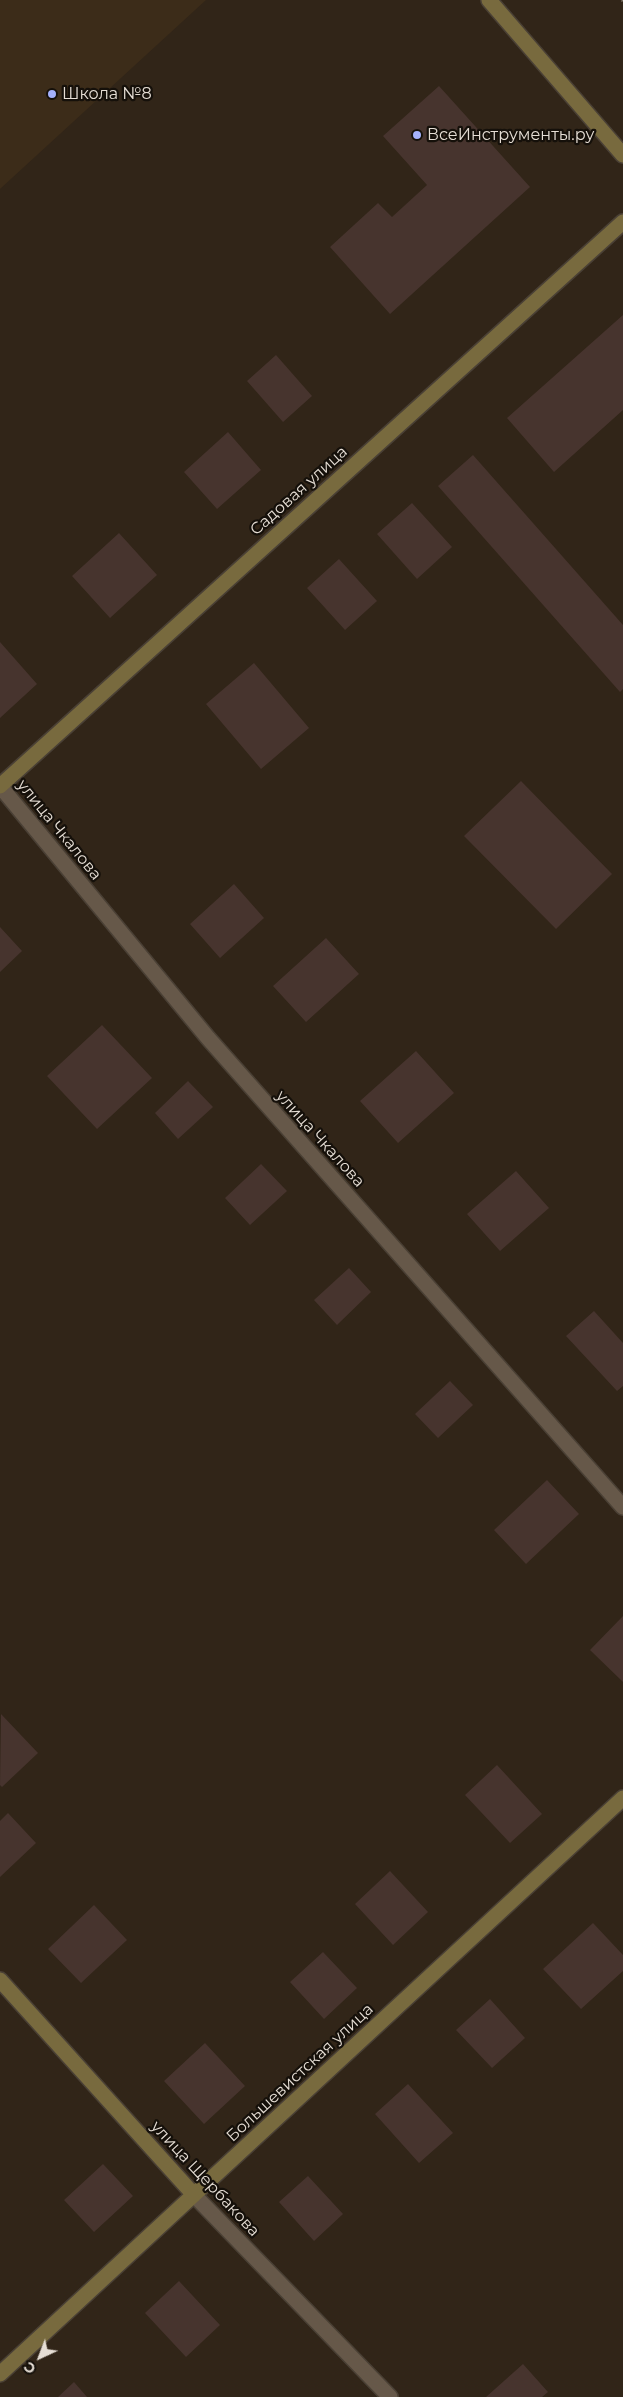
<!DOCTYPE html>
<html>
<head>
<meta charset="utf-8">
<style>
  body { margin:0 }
  #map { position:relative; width:623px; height:2397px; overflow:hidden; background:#312518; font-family:Montserrat,sans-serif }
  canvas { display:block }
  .north { position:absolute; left:15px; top:2332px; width:50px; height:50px; -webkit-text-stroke:4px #15100a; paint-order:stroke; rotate:223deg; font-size:14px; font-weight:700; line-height:20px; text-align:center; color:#e6ded5 }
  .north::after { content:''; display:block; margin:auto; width:18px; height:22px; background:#e6ded5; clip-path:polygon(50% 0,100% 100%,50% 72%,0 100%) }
</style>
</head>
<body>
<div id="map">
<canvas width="623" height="2397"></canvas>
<div class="north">С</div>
</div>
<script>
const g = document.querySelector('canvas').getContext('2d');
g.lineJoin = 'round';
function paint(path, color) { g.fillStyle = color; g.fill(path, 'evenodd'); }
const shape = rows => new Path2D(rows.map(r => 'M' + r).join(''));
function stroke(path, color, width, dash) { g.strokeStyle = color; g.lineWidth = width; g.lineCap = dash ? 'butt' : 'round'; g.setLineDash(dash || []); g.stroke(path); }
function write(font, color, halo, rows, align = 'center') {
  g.font = font + ' Montserrat,sans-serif'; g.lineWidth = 4.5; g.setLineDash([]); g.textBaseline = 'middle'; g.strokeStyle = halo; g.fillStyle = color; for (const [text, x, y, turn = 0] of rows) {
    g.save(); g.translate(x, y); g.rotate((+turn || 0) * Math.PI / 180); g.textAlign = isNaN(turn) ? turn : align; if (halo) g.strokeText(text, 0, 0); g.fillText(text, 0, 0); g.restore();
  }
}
const built = shape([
  [0,0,206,0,0,189]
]);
const building = shape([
  [439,86,530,187,390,314,330,247,378,203,392,217,427,185,383,136],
  [623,315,623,410,554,472,507,418],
  [276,355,312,396,283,422,247,381],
  [228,432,261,470,217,509,184,472],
  [473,455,623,625,623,689,620,692,438,486],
  [412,503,452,547,417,579,377,534],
  [119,533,157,575,110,618,72,576],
  [339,559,377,601,345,630,307,588],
  [0,642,37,684,0,718],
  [254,663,309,728,261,769,206,704],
  [521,781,612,874,556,929,464,836],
  [234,884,264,918,220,958,190,924],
  [0,927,22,951,0,972],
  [326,938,359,974,306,1022,273,986],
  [102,1025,152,1078,97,1129,47,1076],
  [416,1051,454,1093,398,1143,360,1101],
  [188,1081,213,1107,178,1139,155,1113],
  [261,1164,287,1191,250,1225,225,1198],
  [516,1171,549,1208,500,1251,467,1214],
  [349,1268,371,1292,337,1325,314,1300],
  [594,1311,623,1343,623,1386,617,1391,566,1336],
  [450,1381,473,1405,438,1438,415,1414],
  [547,1480,579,1514,526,1564,494,1530],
  [623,1616,623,1682,590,1650],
  [1,1714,38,1753,2,1787,0,1785],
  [497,1765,542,1814,510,1843,465,1795],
  [8,1813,36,1843,0,1877,0,1821],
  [390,1871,428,1912,393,1945,355,1904],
  [94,1905,127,1940,81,1983,48,1949],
  [593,1923,623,1955,623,1971,581,2009,543,1969],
  [323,1952,357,1988,324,2019,290,1982],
  [490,1999,525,2038,492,2068,456,2030],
  [205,2043,245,2086,204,2124,164,2081],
  [408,2084,453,2133,419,2163,375,2114],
  [103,2164,133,2196,94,2232,64,2200],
  [308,2176,343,2214,314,2241,279,2202],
  [179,2281,220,2325,186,2357,145,2313],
  [523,2364,548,2392,542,2397,486,2397],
  [74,2382,87,2397,58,2397]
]);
const path = shape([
  [622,0,623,1]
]);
const street = shape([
  [0,786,208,1038,623,1507],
  [194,2195,390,2397]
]);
const secondary = shape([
  [489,0,623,155],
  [0,786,623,222],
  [0,1980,194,2195],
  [0,2374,623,1798]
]);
const markers = [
  [52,94,5,"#a5b1fc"],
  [417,135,5,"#a5b1fc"]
];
const poiNames = [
  ["Школа №8",62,94],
  ["ВсеИнструменты.ру",427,135]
];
const streetNames = [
  ["Садовая улица",299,491,-42],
  ["улица Чкалова",59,830,51],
  ["улица Чкалова",320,1139,48],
  ["Большевистская улица",300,2073,-43],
  ["улица Щербакова",205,2179,47]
];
paint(built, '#3c2c19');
paint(building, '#47342e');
stroke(street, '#4a4035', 18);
stroke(secondary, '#4a4035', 18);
stroke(path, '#81776c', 3, [2.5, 4]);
stroke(street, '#665849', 15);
stroke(secondary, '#786a3e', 15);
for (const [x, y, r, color] of markers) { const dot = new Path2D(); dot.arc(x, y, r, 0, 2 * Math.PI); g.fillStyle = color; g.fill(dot); stroke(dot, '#15100a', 2); }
write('16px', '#e6ded5', '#15100a', poiNames, 'left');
write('16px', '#e6ded5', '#15100a', streetNames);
</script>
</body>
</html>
